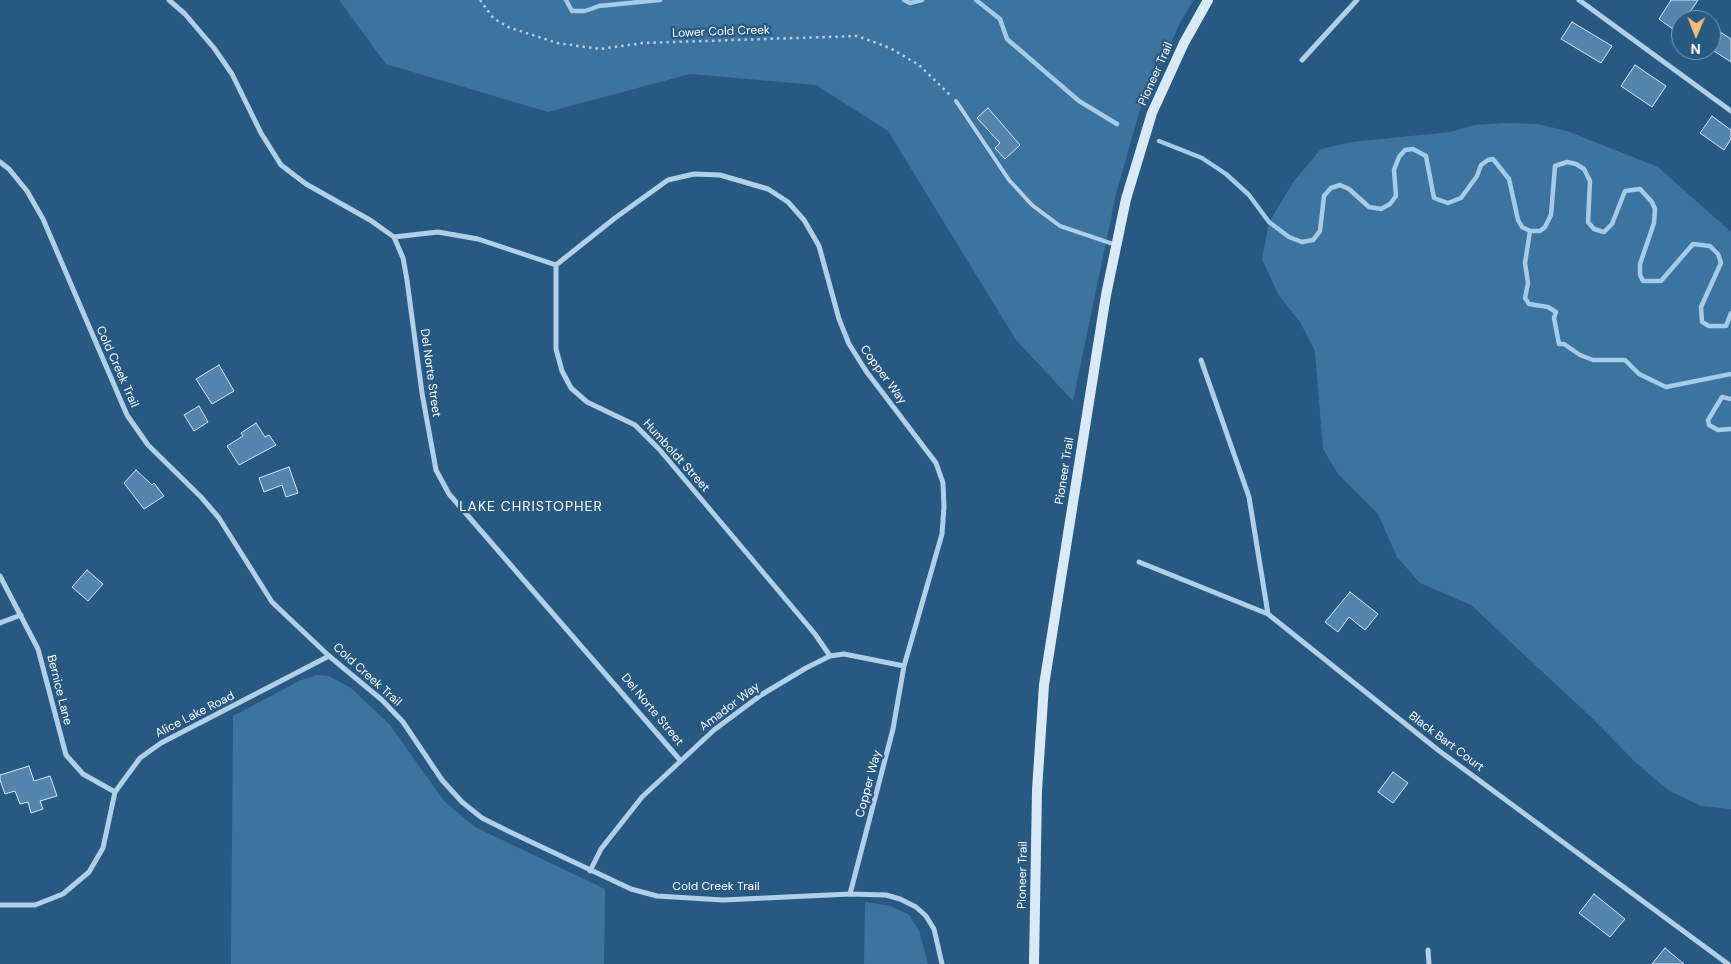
<!DOCTYPE html>
<html>
<head>
<meta charset="utf-8">
<style>
  body { margin:0 }
  #map { position:relative; width:1731px; height:964px; overflow:hidden; background:#285982; font-family:"DM Sans",sans-serif }
  canvas { display:block }
  .north { position:absolute; left:1671px; top:10px; width:50px; height:50px; box-sizing:border-box; background:#285982; border:1px solid #7e9bb4; border-radius:50%; rotate:181deg; font-size:14px; font-weight:700; line-height:20px; text-align:center; color:#fff }
  .north::after { content:''; display:block; margin:auto; width:18px; height:22px; background:#eebe77; clip-path:polygon(50% 0,100% 100%,50% 72%,0 100%) }
</style>
</head>
<body>
<div id="map">
<canvas width="1731" height="964"></canvas>
<div class="north">N</div>
</div>
<script>
const g = document.querySelector('canvas').getContext('2d');
g.lineJoin = 'round';
function paint(path, color) { g.fillStyle = color; g.fill(path, 'evenodd'); }
const shape = rows => new Path2D(rows.map(r => 'M' + r).join(''));
function stroke(path, color, width, dash) { g.strokeStyle = color; g.lineWidth = width; g.lineCap = dash ? 'butt' : 'round'; g.setLineDash(dash || []); g.stroke(path); }
function write(font, color, halo, rows, align = 'center') {
  g.font = font + ' "DM Sans",sans-serif'; g.lineWidth = 4.5; g.setLineDash([]); g.textBaseline = 'middle'; g.strokeStyle = halo; g.fillStyle = color; for (const [text, x, y, turn = 0] of rows) {
    g.save(); g.translate(x, y); g.rotate((+turn || 0) * Math.PI / 180); g.textAlign = isNaN(turn) ? turn : align; if (halo) g.strokeText(text, 0, 0); g.fillText(text, 0, 0); g.restore();
  }
}
const green = shape([
  [339,0,1194,0,1182,19,1141,106,1116,194,1073,401,1016,340,888,131,816,85,690,74,548,112,386,64],
  [1504,123,1538,124,1567,131,1658,167,1731,232,1731,809,1701,806,1668,790,1636,763,1594,720,1471,605,1420,583,1397,557,1378,514,1338,474,1323,449,1315,351,1300,322,1279,296,1262,259,1269,222,1294,181,1321,149,1351,142,1451,132,1474,125],
  [317,675,329,676,351,688,390,725,444,801,475,827,605,889,604,964,231,964,233,716,301,680],
  [865,902,890,906,908,914,919,930,928,964,864,964]
]);
const stream = shape([
  [566,0,572,11,585,11,599,6,660,0],
  [904,0,910,3,922,0],
  [976,0,1000,19,1007,39,1079,101,1117,124],
  [1159,141,1202,158,1226,174,1249,195,1269,222,1289,237,1302,242,1313,240,1320,231,1324,196,1331,188,1340,185,1349,189,1369,207,1381,209,1390,204,1396,196,1394,170,1399,157,1405,150,1413,149,1426,156,1434,198,1448,203,1461,198,1477,176,1481,165,1488,160,1493,159,1509,179,1518,220,1522,227,1530,231,1540,231,1545,227,1551,215,1555,166,1567,162,1576,164,1584,169,1590,181,1588,222,1594,229,1604,232,1612,224,1625,191,1640,189,1652,202,1655,209,1654,223,1640,264,1640,275,1643,281,1661,281,1693,244,1710,246,1718,254,1721,263,1701,307,1702,322,1709,326,1726,326,1731,313],
  [1530,231,1525,263,1528,283,1525,298,1529,304,1548,307,1556,312,1554,318,1559,344,1564,344,1580,355,1593,360,1625,360,1639,374,1666,387,1731,374],
  [1731,399,1722,397,1708,420,1709,425,1718,430,1731,429]
]);
const building = shape([
  [1671,0,1698,0,1690,12,1702,20,1681,20,1681,26,1677,32,1659,19,1671,0],
  [1572,22,1612,46,1601,63,1561,39,1572,22],
  [1711,26,1731,39,1731,62,1711,49,1711,26],
  [1635,65,1666,86,1652,107,1621,86,1635,65],
  [988,108,1020,145,1005,159,995,148,1000,143,977,118,988,108],
  [1712,116,1731,130,1731,139,1724,150,1700,133,1712,116],
  [219,365,234,391,212,404,196,379,219,365],
  [199,406,208,422,194,431,184,415,199,406],
  [256,423,265,437,269,435,276,445,239,465,227,446,243,436,241,433,256,423],
  [289,467,298,493,286,497,282,485,264,492,259,478,289,467],
  [136,470,152,485,154,483,164,496,144,509,124,483,136,470],
  [87,570,103,584,88,601,72,587,87,570],
  [1350,592,1378,614,1365,630,1349,617,1338,632,1325,622,1350,592],
  [29,766,34,781,50,776,57,796,40,801,43,809,31,813,28,802,20,804,15,791,5,794,0,780,0,775,29,766],
  [1393,772,1408,783,1393,803,1378,792,1393,772],
  [1594,894,1625,919,1610,937,1579,913,1594,894],
  [1665,948,1684,964,1652,964,1665,948]
]);
const path = shape([
  [480,0,493,18,508,27,557,43,600,49,643,43,857,36,890,48,919,65,950,95]
]);
const service = shape([
  [956,101,1009,180,1032,205,1060,226,1116,245]
]);
const minor = shape([
  [169,0,185,14,214,48,232,74,261,133,281,165,306,184,370,220,394,237,403,258,407,280,422,393,436,470,449,494,680,760],
  [1579,0,1731,111],
  [1302,60,1357,0],
  [0,162,9,169,27,191,43,219,127,415,148,445,201,497,219,518,272,602,329,656,382,700,403,722,442,780,462,802,482,818,510,832,631,889,657,896,723,900,850,894,886,895,900,899,916,907,926,916,934,929,942,964],
  [394,237,438,232,478,239,556,265,615,218,668,180,694,174,720,175,768,189,788,202,804,220,819,246,839,319,849,344,866,371,936,463,943,483,944,507,942,534,904,666,893,729,850,894],
  [556,265,556,349,562,371,571,388,587,402,635,425,659,449,815,634,830,656],
  [1201,360,1249,497,1268,614],
  [1139,562,1268,614,1438,750,1728,964],
  [0,576,38,649,66,755,83,774,115,792],
  [0,623,21,615],
  [590,871,601,849,642,797,714,730,761,695,806,668,830,656,844,654,904,666],
  [0,905,35,905,63,894,89,872,103,848,115,792,140,758,161,743,329,656],
  [1428,950,1429,964]
]);
const secondary = shape([
  [1034,964,1037,790,1044,685,1106,295,1126,199,1152,113,1184,43,1208,0]
]);
const streetNames = [
  ["Lower Cold Creek",721,32,-2],
  ["Pioneer Trail",1156,74,-66],
  ["Cold Creek Trail",117,367,66],
  ["Del Norte Street",430,373,82],
  ["Copper Way",883,375,54],
  ["Humboldt Street",676,456,48],
  ["Pioneer Trail",1065,471,-81],
  ["Cold Creek Trail",367,675,42],
  ["Bernice Lane",59,690,76],
  ["Amador Way",730,707,-37],
  ["Del Norte Street",652,710,50],
  ["Alice Lake Road",195,715,-27],
  ["Black Bart Court",1446,742,37],
  ["Copper Way",869,784,-75],
  ["Pioneer Trail",1023,875,-89],
  ["Cold Creek Trail",716,887]
];
const neighbourhoodNames = [
  ["LAKE CHRISTOPHER",531,507]
];
paint(green, '#3d739f');
stroke(stream, '#a5cbe6', 4.5);
paint(building, '#5585ac');
stroke(building, '#d4e6f5', 1);
stroke(path, '#b1cfe6', 2.5, [2.5, 4]);
stroke(service, '#b1cfe6', 4);
stroke(minor, '#b1cfe6', 5);
stroke(secondary, '#dae9f6', 10);
write('12px', '#fff', '#285982', streetNames);
g.letterSpacing = '1px';
write('14px', '#fff', '#285982', neighbourhoodNames);
g.letterSpacing = '0px';
</script>
</body>
</html>
